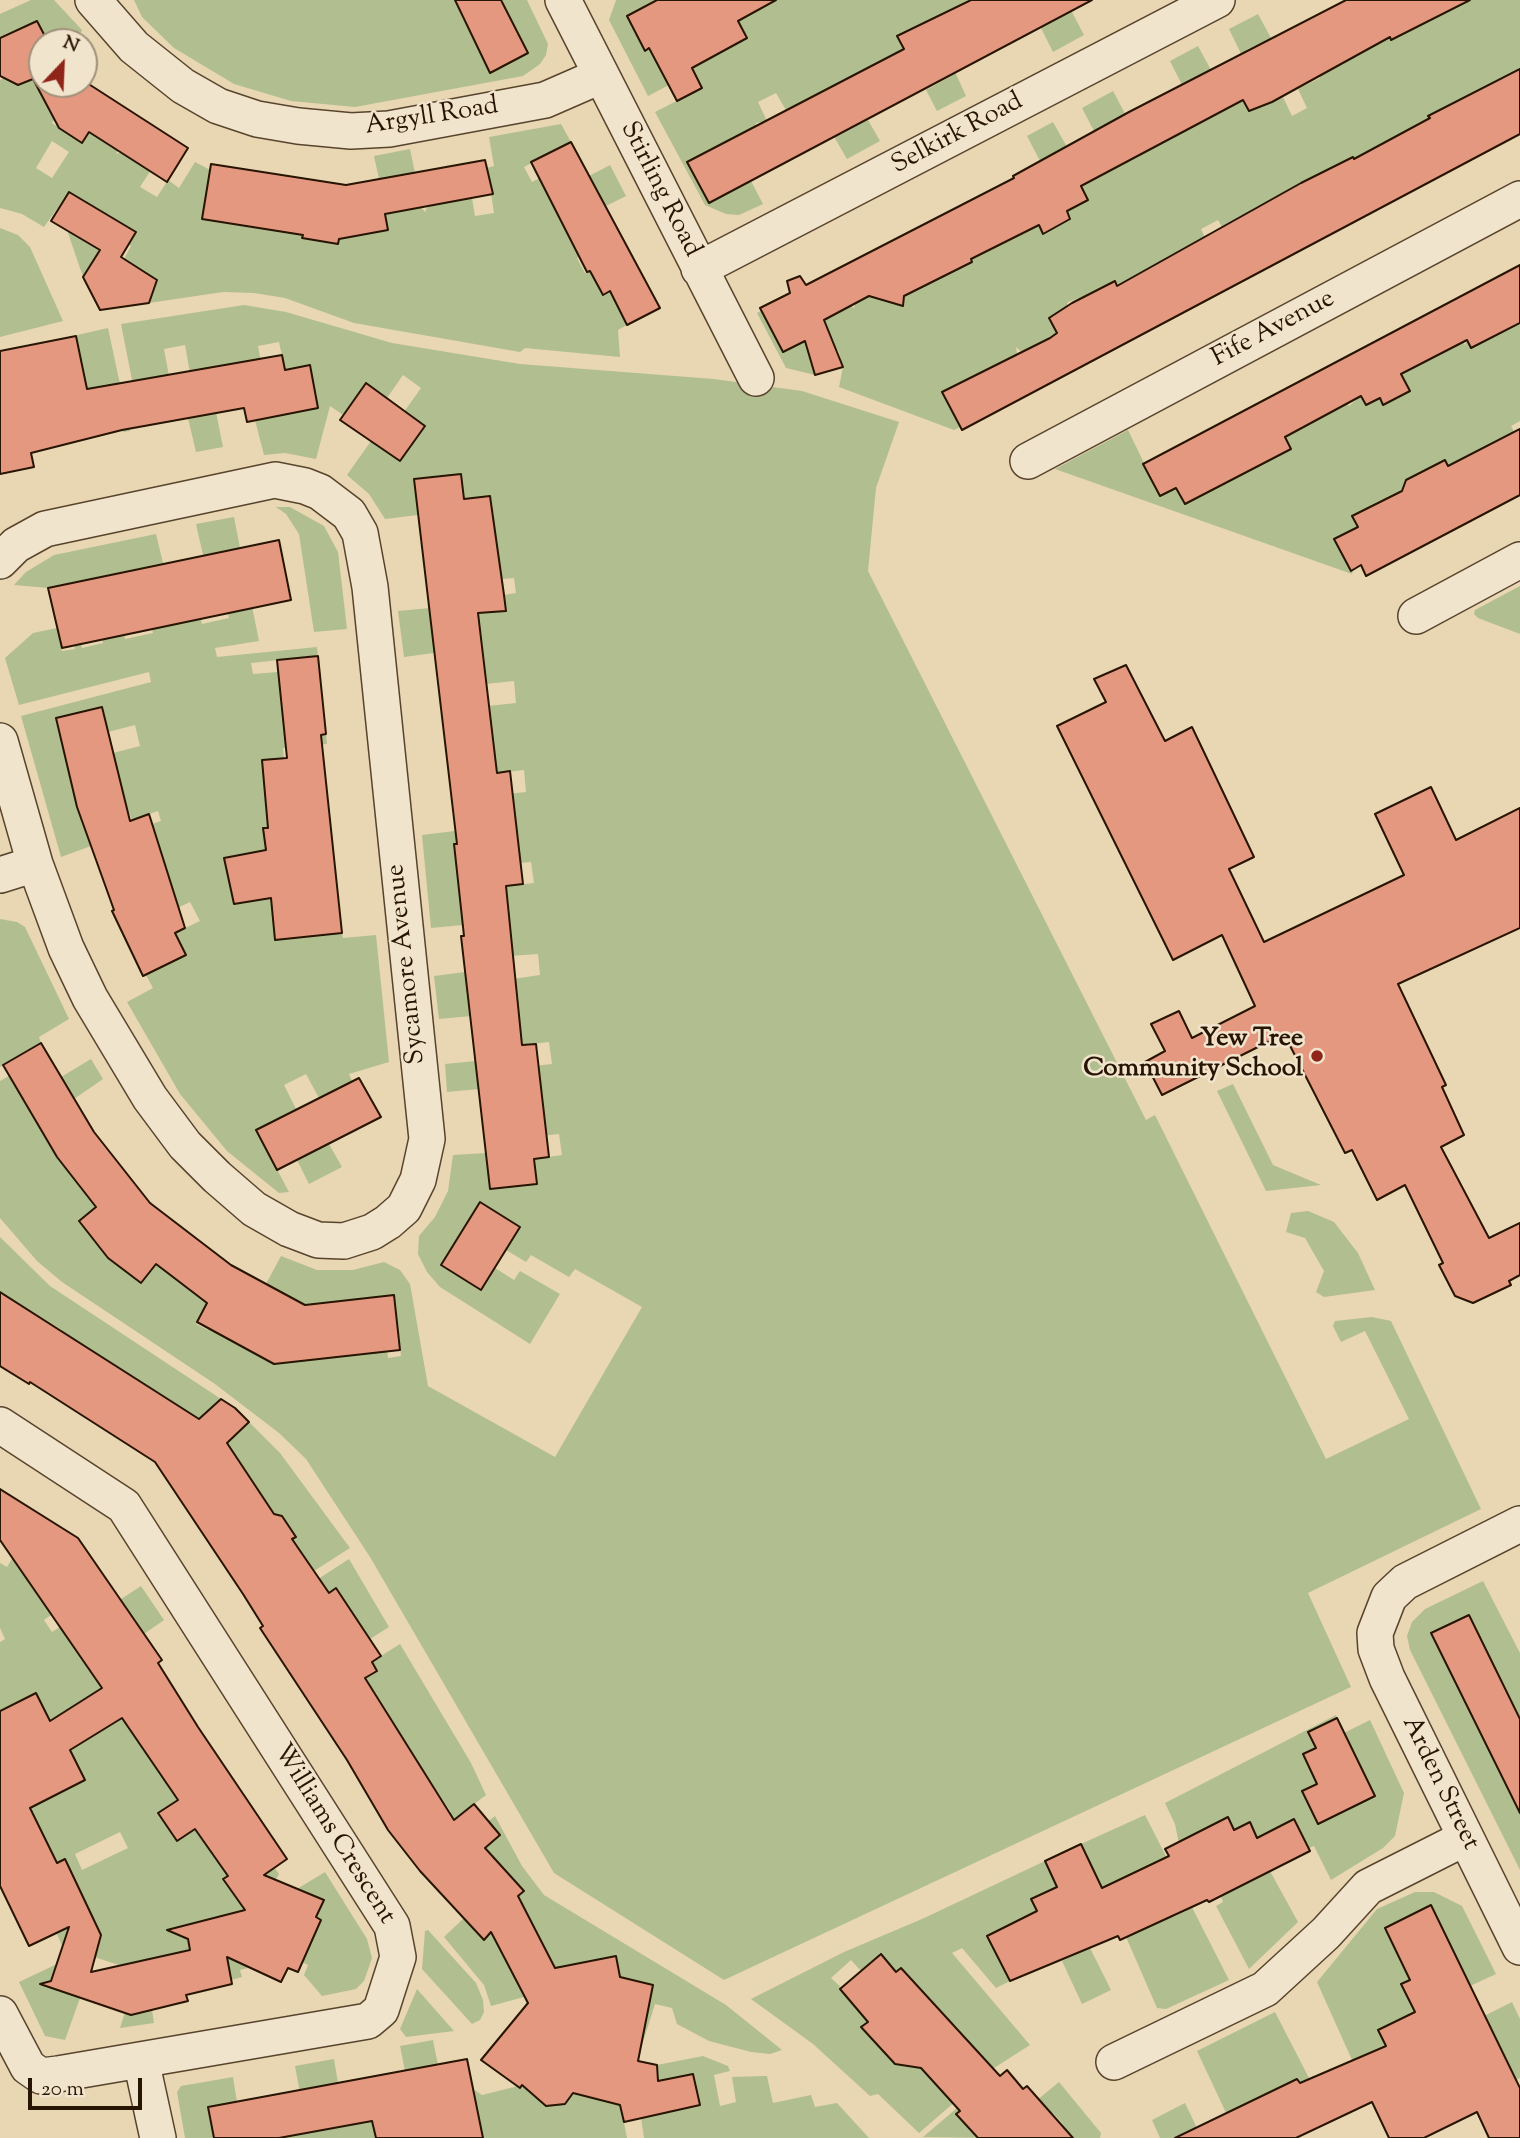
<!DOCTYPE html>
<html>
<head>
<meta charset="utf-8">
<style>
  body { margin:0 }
  #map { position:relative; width:1520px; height:2138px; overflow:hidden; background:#e9d6b2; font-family:"Sorts Mill Goudy",serif }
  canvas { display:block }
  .north { position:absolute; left:28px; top:28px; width:70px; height:70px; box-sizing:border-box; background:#f1e4cd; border:2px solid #a0917b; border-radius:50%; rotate:23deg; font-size:19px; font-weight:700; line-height:28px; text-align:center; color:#271401 }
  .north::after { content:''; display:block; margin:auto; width:24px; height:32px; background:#8f2418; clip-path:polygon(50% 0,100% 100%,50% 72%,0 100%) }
  .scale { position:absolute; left:28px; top:2078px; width:114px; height:32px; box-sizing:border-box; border:4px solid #271401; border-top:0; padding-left:9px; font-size:21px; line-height:24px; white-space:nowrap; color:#271401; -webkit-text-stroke:5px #f1e4cd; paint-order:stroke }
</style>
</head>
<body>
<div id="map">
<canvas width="1520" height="2138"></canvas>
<div class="north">N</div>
<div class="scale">20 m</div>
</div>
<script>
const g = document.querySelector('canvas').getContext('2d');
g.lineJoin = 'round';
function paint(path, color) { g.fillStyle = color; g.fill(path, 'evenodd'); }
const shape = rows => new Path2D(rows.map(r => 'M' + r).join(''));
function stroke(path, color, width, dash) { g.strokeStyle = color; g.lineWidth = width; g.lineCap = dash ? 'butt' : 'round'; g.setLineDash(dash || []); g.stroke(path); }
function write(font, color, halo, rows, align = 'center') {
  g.font = font + ' "Sorts Mill Goudy",serif'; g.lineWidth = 5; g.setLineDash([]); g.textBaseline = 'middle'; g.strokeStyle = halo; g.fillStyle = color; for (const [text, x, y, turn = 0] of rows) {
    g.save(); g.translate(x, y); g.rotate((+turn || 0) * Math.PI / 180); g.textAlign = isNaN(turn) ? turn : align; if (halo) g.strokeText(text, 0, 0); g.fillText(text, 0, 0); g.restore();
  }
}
const green = shape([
  [31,0,54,0,82,30,76,42,48,42,37,21,0,38,0,14],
  [134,0,489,0,461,15,490,72,528,53,501,0,527,0,548,44,546,55,540,64,523,76,355,107,291,101,234,84,174,48,142,17],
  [616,0,655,0,627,16,645,50,684,30,738,21,759,0,996,0,936,30,966,96,937,111,926,90,953,75,925,22,898,36,904,49,819,93,840,135,868,120,880,141,847,159,812,99,787,112,776,93,758,102,767,121,756,123,755,127,687,163,709,203,751,181,763,204,739,215,726,214,705,205,655,112,702,88,694,72,648,96,609,20],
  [1070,0,1075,10,1072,12,1084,35,1053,52,1041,28,1071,11],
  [1469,0,1520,0,1520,69,1429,116,1452,164,1359,168,1353,157,1338,165,1327,231,1301,183,1288,190,1294,202,1281,210,1274,198,1253,209,1258,218,1245,215,1222,227,1218,220,1201,229,1206,240,1121,294,1115,281,1100,288,1092,310,1085,296,1068,302,1057,333,1022,352,1016,347,1017,354,943,392,960,427,954,430,839,387,843,367,838,350,811,359,815,375,786,368,757,313,761,311,783,352,800,333,851,306,854,308,855,304,880,291,882,290,889,302,895,304,904,299,905,292,972,262,963,244,1018,185,1043,233,1070,220,1067,211,1081,186,1140,156,1122,120,1095,133,1082,108,1113,91,1130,123,1134,121,1150,150,1243,100,1249,111,1261,105,1249,70,1229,29,1258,14,1271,38,1246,50,1272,102,1283,97,1292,116,1307,108,1298,89,1320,78,1312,61,1382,23,1391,39],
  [1198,46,1211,70,1182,85,1170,61],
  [29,73,51,114,70,84,78,84,52,123,81,142,90,130,119,149,116,154,123,152,151,170,140,187,157,197,168,180,179,188,195,162,306,220,303,238,338,244,340,231,388,230,385,213,421,207,425,212,428,206,472,198,475,216,494,213,487,168,494,166,489,137,561,124,571,142,524,167,532,182,546,175,587,252,577,258,585,273,590,271,603,294,610,291,627,325,618,330,620,357,525,348,520,352,354,323,285,298,254,293,223,292,149,303,157,280,124,259,131,246,111,233,83,277,67,230,85,201,69,192,44,227,22,214,0,208,0,80,8,76,18,85,27,81],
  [52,141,69,152,52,178,36,168],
  [1053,122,1067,147,1040,161,1027,136],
  [410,149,415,173,379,179,374,156],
  [610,165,626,196,606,206,589,176],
  [0,228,18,235,30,247,63,321,0,337],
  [1520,294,1520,421,1511,426,1520,443,1472,513,1444,460,1419,473,1408,501,1385,514,1378,502,1352,516,1358,527,1334,539,1353,570,1352,574,1055,469,1128,430,1160,496,1176,488,1185,503,1291,449,1267,402,1293,432,1347,403,1349,406,1361,396,1366,405,1380,398,1384,405,1410,391,1384,341,1463,342,1465,345,1466,340,1471,348],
  [244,305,286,312,392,343,520,364,714,379,802,391,899,422,876,488,868,571,1146,1120,1155,1115,1326,1459,1409,1419,1365,1331,1341,1342,1333,1326,1335,1321,1372,1317,1391,1321,1481,1509,1308,1593,1351,1687,724,1980,554,1873,370,1557,306,1459,279,1433,215,1384,62,1282,37,1261,0,1218,0,1081,9,1076,44,1135,83,1113,89,1126,54,1153,96,1207,79,1220,108,1258,140,1283,156,1264,229,1264,196,1324,208,1330,220,1309,300,1303,266,1284,281,1256,317,1270,353,1270,384,1262,400,1270,410,1284,428,1386,555,1457,642,1307,575,1269,569,1277,531,1255,526,1262,506,1250,481,1289,495,1268,514,1280,520,1271,560,1294,530,1344,440,1287,427,1272,418,1254,419,1236,435,1217,448,1191,453,1155,486,1153,490,1189,537,1184,534,1159,562,1155,559,1134,532,1137,531,1129,546,1127,543,1109,525,1067,552,1064,549,1042,522,1045,516,1012,439,1019,434,976,465,972,469,1008,515,1003,513,979,540,975,538,954,510,956,465,936,463,925,431,928,422,835,455,831,455,825,515,818,499,795,526,792,524,770,497,773,447,752,444,736,491,731,488,706,516,703,514,681,486,684,437,664,434,653,404,657,398,611,430,608,478,613,505,610,504,595,516,593,514,578,502,579,466,521,494,518,491,497,464,499,461,474,415,479,418,515,385,519,369,494,347,475,371,441,400,461,424,426,404,412,421,388,403,375,387,398,366,383,343,415,330,406,316,459,285,453,264,455,255,420,309,365,285,370,279,342,258,346,263,373,190,373,185,345,164,349,169,376,141,426,121,324],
  [501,839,504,864,531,862,534,883,506,886,509,911,462,916,455,844],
  [394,1295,401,1356,388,1358,386,1338,312,1304],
  [108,328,130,431,123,432,112,387,87,392,71,371,64,338],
  [216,412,223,447,196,452,188,418],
  [276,507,290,507,324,526,338,552,347,629,314,632,299,534,286,514],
  [234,517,240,548,203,555,196,524],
  [156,534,163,563,48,588,14,585,26,572,54,555],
  [1520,586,1520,634,1478,618,1474,614,1475,610],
  [249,591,259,641,215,648,217,657,317,647,318,656,251,663,253,674,278,672,285,738,326,734,327,744,283,748,284,758,262,761,278,827,263,828,265,840,290,838,275,940,342,933,343,938,376,935,389,1062,349,1074,352,1081,319,1098,306,1074,284,1085,296,1109,256,1130,289,1192,279,1193,227,1151,180,1094,127,1002,153,988,146,975,186,956,175,933,200,921,190,902,165,914,152,824,161,821,158,811,132,820,123,796,91,846,61,857,21,716,151,682,149,672,19,705,5,658,33,633,57,628,62,651,75,649,70,626,77,624,82,648,103,643,98,620,120,616,125,639,153,633,148,611,197,600,202,624,229,618,224,596],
  [102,707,108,732,135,725,140,746,113,753,73,788,56,718],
  [0,919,17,922,25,927,69,1019,39,1037,41,1043,0,1067],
  [91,1059,103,1079,74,1099,61,1077],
  [476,1061,479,1089,447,1092,445,1064],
  [1233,1084,1273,1165,1321,1185,1266,1191,1217,1091],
  [329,1144,342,1167,309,1184,297,1160],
  [1308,1211,1334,1222,1358,1253,1375,1290,1324,1297,1316,1292,1324,1271,1305,1238,1286,1232,1291,1213],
  [0,1237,50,1286,221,1399,191,1426,34,1376,62,1330,10,1298,0,1313],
  [249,1422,280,1453,350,1548,256,1608,312,1568,300,1551,289,1558,282,1547,295,1537,273,1514,205,1463],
  [65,1530,55,1612,44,1620,52,1632,103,1599,109,1607,141,1586,164,1620,144,1634,124,1606,187,1793,167,1807,178,1840,206,1822,204,1841,215,1858,274,1867,279,1874,267,1895,277,1900,248,1968,240,1970,242,1977,231,1980,223,1944,184,1926,190,1950,146,1960,157,2009,152,2010,154,2023,120,2028,138,1971,94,1957,100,1940,83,1934,77,1951,62,1946,57,1934,30,1948,92,1916,73,1876,15,1904,0,1833,7,1725,43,1708,36,1693,0,1711,0,1642,5,1639,0,1628,0,1563,7,1567,16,1552,31,1561],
  [82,1701,101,1731,75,1747,56,1717],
  [120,1832,128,1848,82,1870,75,1854],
  [349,1559,389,1627,370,1639,381,1656,400,1644,471,1763,486,1795,469,1808,483,1825,495,1816,522,1866,544,1895,726,2005,782,2050,770,2054,751,2052,709,2041,677,2024,672,2008,655,2004,637,2061,658,2098,657,2065,703,2056,728,2066,730,2071,714,2075,720,2106,736,2102,732,2077,767,2076,773,2103,811,2095,815,2107,837,2103,869,2138,644,2138,639,2104,621,2107,627,2138,477,2138,483,2136,473,2089,482,2095,522,2085,550,2106,565,2103,524,1997,491,2006,484,1985,444,1937,464,1918,484,1939,515,1911,509,1905,523,1891,439,1822,451,1812,413,1755,345,1739,387,1711,366,1678,377,1670,366,1653,326,1621,348,1606,337,1588,313,1603,261,1616],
  [1483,1581,1520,1653,1520,1719,1469,1615,1431,1633,1520,1813,1520,1870,1410,1650,1407,1636,1412,1622,1425,1609],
  [1336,1715,1337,1718,1308,1732,1316,1748,1303,1755,1317,1784,1302,1792,1311,1811,1332,1817,1375,1796,1344,1733,1370,1720,1404,1793,1395,1836,1383,1848,1331,1880,1314,1846,1309,1848,1295,1819,1257,1838,1250,1823,1234,1830,1228,1817,1210,1826,1217,1840,1179,1844,1175,1824,1165,1803],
  [1145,1815,1229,1980,1166,2009,1157,2008,1126,1937,1169,1910,1173,1917,1186,1911,1162,1860,1097,1891,1097,1878,1081,1844],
  [1045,1861,1052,1876,1063,1884,1032,1899,1037,1911,988,1936,1010,1981,996,1988,962,1948,952,1953,1030,2045,994,2068,919,2133,878,2094,870,2096,813,2044,751,1999,844,1952,922,1919],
  [851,1960,861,1971,896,1972,949,2031,955,2025,967,2039,962,2043,975,2056,980,2053,990,2066,862,2027,873,2017,831,1978],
  [1270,1871,1298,1922,1249,1969,1216,1906,1223,1902,1221,1896],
  [325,1872,367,1939,372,1958,364,1981,356,1989,322,1996,304,1975,308,1965,302,1962,321,1920,316,1917,323,1900,297,1889],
  [1415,1892,1434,1892,1462,1906,1496,1974,1470,1986,1431,1906,1385,1927,1410,1980,1401,1984,1416,2013,1378,2030,1385,2045,1352,2060,1317,1982,1377,1909],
  [428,1930,476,1983,483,2000,484,2012,480,2020,472,2024,422,1969,425,1931],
  [1090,1948,1111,1990,1082,2004,1062,1961],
  [57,1964,49,1987,80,1998,65,2040,45,2036,19,1982],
  [417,1989,454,2031,406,2037,400,2029],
  [1512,2002,1520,2019,1520,2078,1516,2080,1484,2016],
  [1275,2012,1309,2078,1300,2083,1297,2079,1262,2096,1228,2117,1197,2051],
  [433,2040,438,2065,405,2071,400,2046],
  [334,2059,338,2083,372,2120,376,2138,281,2138,307,2132,295,2066],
  [998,2073,1000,2075,957,2114,1000,2138,923,2137],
  [233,2077,237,2102,208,2107,214,2138,185,2138,177,2092,181,2086],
  [1059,2082,1101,2133,1100,2138,1066,2138,1058,2129,1063,2124,1053,2113,1048,2116,1036,2101],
  [1185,2103,1197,2128,1184,2138,1160,2138,1152,2120]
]);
const building = shape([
  [455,0,501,0,528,53,490,73,455,0],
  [657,0,776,0,738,21,747,38,692,68,702,88,677,101,649,48,645,51,627,16,657,0],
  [971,0,1092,0,709,203,687,162,904,49,897,36,971,0],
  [1346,0,1470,0,1391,40,1390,37,1272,102,1249,111,1243,100,1081,186,1088,200,1067,211,1070,219,1043,234,1039,225,971,259,972,262,904,296,903,306,869,296,824,320,843,367,815,375,805,341,783,352,760,308,790,293,787,281,800,276,806,285,1014,178,1013,176,1129,112,1346,0],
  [37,21,48,42,42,42,42,84,84,84,84,81,188,148,167,182,89,132,82,143,59,128,33,79,18,85,0,76,0,38,37,21],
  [1520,69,1520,134,962,430,942,392,1050,338,1057,333,1049,318,1072,303,1115,281,1117,286,1301,183,1353,157,1354,159,1430,118,1428,116,1520,69],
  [571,142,660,308,627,325,610,291,603,295,590,271,587,272,531,162,571,142],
  [485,160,493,194,385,214,388,230,339,239,338,244,302,238,303,235,202,219,211,164,346,185,485,160],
  [69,192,136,232,121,257,157,280,149,303,100,310,83,277,100,250,51,221,69,192],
  [1520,265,1520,323,1471,348,1467,340,1401,374,1410,391,1383,405,1380,398,1366,405,1361,396,1285,437,1291,449,1185,504,1176,488,1160,496,1143,464,1520,265],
  [76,336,87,389,282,355,285,370,310,365,318,408,247,422,244,408,122,430,31,453,34,467,0,474,0,351,76,336],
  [366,383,425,426,400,461,340,420,366,383],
  [1520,429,1520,495,1366,576,1361,565,1351,571,1334,539,1358,527,1352,516,1402,491,1406,480,1445,460,1448,466,1520,429],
  [461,474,464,499,490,496,504,595,506,611,478,613,497,773,510,771,523,884,506,886,522,1045,536,1044,549,1157,534,1159,537,1184,490,1189,461,936,464,936,454,844,457,844,414,479,461,474],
  [279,540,291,600,62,648,48,588,279,540],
  [318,656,326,734,321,735,342,933,275,940,271,898,234,904,224,858,266,850,263,828,268,828,262,760,287,758,277,660,318,656],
  [1126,665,1165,741,1192,727,1254,857,1229,869,1264,942,1404,875,1375,814,1431,787,1456,840,1520,808,1520,928,1398,984,1446,1085,1442,1087,1464,1135,1441,1147,1489,1238,1520,1223,1520,1275,1509,1281,1511,1285,1473,1303,1455,1296,1439,1265,1443,1263,1405,1185,1377,1200,1352,1150,1345,1153,1284,1034,1162,1095,1145,1062,1165,1051,1151,1024,1179,1011,1192,1038,1255,1006,1222,935,1173,960,1057,726,1106,702,1094,679,1126,665],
  [102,707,130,821,149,814,185,928,175,933,186,955,143,976,112,911,114,910,77,807,56,718,102,707],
  [41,1043,94,1132,150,1203,231,1265,305,1305,394,1295,400,1350,274,1364,197,1322,207,1303,156,1264,141,1283,108,1258,79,1221,96,1207,57,1157,3,1065,41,1043],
  [359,1078,381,1117,277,1170,256,1130,359,1078],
  [480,1202,520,1227,481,1290,441,1265,480,1202],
  [0,1292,199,1419,221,1399,235,1408,249,1422,227,1443,274,1514,282,1516,296,1537,292,1539,329,1593,336,1588,381,1656,372,1662,377,1671,365,1678,454,1820,474,1804,500,1835,485,1848,524,1891,518,1896,555,1968,616,1956,620,1977,653,1985,638,2061,657,2065,658,2081,693,2074,700,2105,624,2122,620,2105,573,2093,565,2104,546,2106,522,2085,520,2088,481,2060,528,2003,491,1932,484,1940,420,1871,388,1830,347,1760,260,1628,263,1626,243,1594,155,1462,30,1382,29,1384,0,1366,0,1292],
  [0,1489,78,1538,162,1660,158,1663,198,1727,287,1859,264,1875,324,1900,316,1917,321,1920,298,1972,288,1968,281,1982,227,1957,232,1984,186,1995,188,2001,131,2015,40,1984,51,1981,69,1927,29,1946,0,1886,0,1711,36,1693,50,1721,102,1688,0,1540,0,1489],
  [122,1718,178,1800,158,1813,177,1841,195,1829,228,1876,223,1879,245,1910,167,1930,188,1939,190,1950,91,1972,101,1935,65,1859,57,1863,30,1808,85,1780,70,1750,122,1718],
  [1469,1615,1520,1719,1520,1813,1431,1633,1469,1615],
  [1337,1718,1375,1796,1318,1824,1302,1791,1317,1784,1303,1754,1316,1748,1308,1732,1337,1718],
  [1228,1817,1234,1830,1250,1822,1257,1838,1294,1819,1310,1851,1209,1902,1207,1900,1120,1940,1118,1936,1010,1981,987,1936,1037,1911,1031,1899,1057,1887,1045,1861,1081,1844,1102,1888,1169,1856,1165,1849,1228,1817],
  [1431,1905,1520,2088,1520,2138,1489,2138,1477,2112,1424,2138,1389,2138,1372,2102,1296,2138,1175,2138,1297,2079,1300,2083,1386,2046,1378,2030,1415,2012,1401,1984,1410,1980,1385,1928,1431,1905],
  [881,1954,896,1972,901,1968,1000,2076,1007,2070,1023,2089,1027,2086,1073,2138,978,2138,956,2114,960,2111,921,2068,895,2064,861,2027,868,2022,840,1989,881,1954],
  [467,2059,483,2138,376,2138,372,2121,279,2138,214,2138,208,2107,467,2059]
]);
const street = shape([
  [93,0,134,47,183,86,218,106,257,119,298,126,351,131,389,129,545,100,600,76],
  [563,0,756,378],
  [699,269,1217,0],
  [1028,461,1520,199],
  [0,561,16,545,45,529,275,480,305,486,320,492,349,514,360,533,370,587,427,1139,418,1180,404,1208,388,1222,372,1232,344,1241,318,1240,289,1229,254,1209,217,1177,185,1145,150,1098,90,998,66,948,35,864,0,741],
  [1416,616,1520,560],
  [0,875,35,864],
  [0,1425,124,1506,392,1926,398,1957,381,2010,368,2021,58,2074,41,2076,28,2067,0,2014],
  [1520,1524,1405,1582,1389,1597,1375,1633,1376,1649,1387,1678,1520,1947],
  [141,2060,158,2138],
  [1114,2062,1265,1989,1326,1933,1368,1887,1465,1838]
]);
const markers = [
  [1317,1056,7,"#8f2418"]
];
const streetNames = [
  ["Argyll Road",432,118,-9],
  ["Selkirk Road",958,135,-28],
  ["Stirling Road",659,190,63],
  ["Fife Avenue",1274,330,-28],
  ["Sycamore Avenue",408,964,-96],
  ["Arden Street",1439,1784,64],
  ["Williams Crescent",333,1835,58]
];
const poiNames = [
  ["Yew Tree",1303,1041],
  ["Community School",1303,1071]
];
paint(green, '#b1bf90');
paint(building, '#e4987f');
stroke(building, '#271401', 2);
stroke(street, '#58442d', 38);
stroke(street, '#f1e4cd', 35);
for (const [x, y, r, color] of markers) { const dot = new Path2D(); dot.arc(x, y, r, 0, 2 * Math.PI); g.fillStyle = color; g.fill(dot); stroke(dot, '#f1e4cd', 2.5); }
write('26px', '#271401', '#f1e4cd', streetNames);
write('bold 26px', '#271401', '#f1e4cd', poiNames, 'right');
</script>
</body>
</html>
